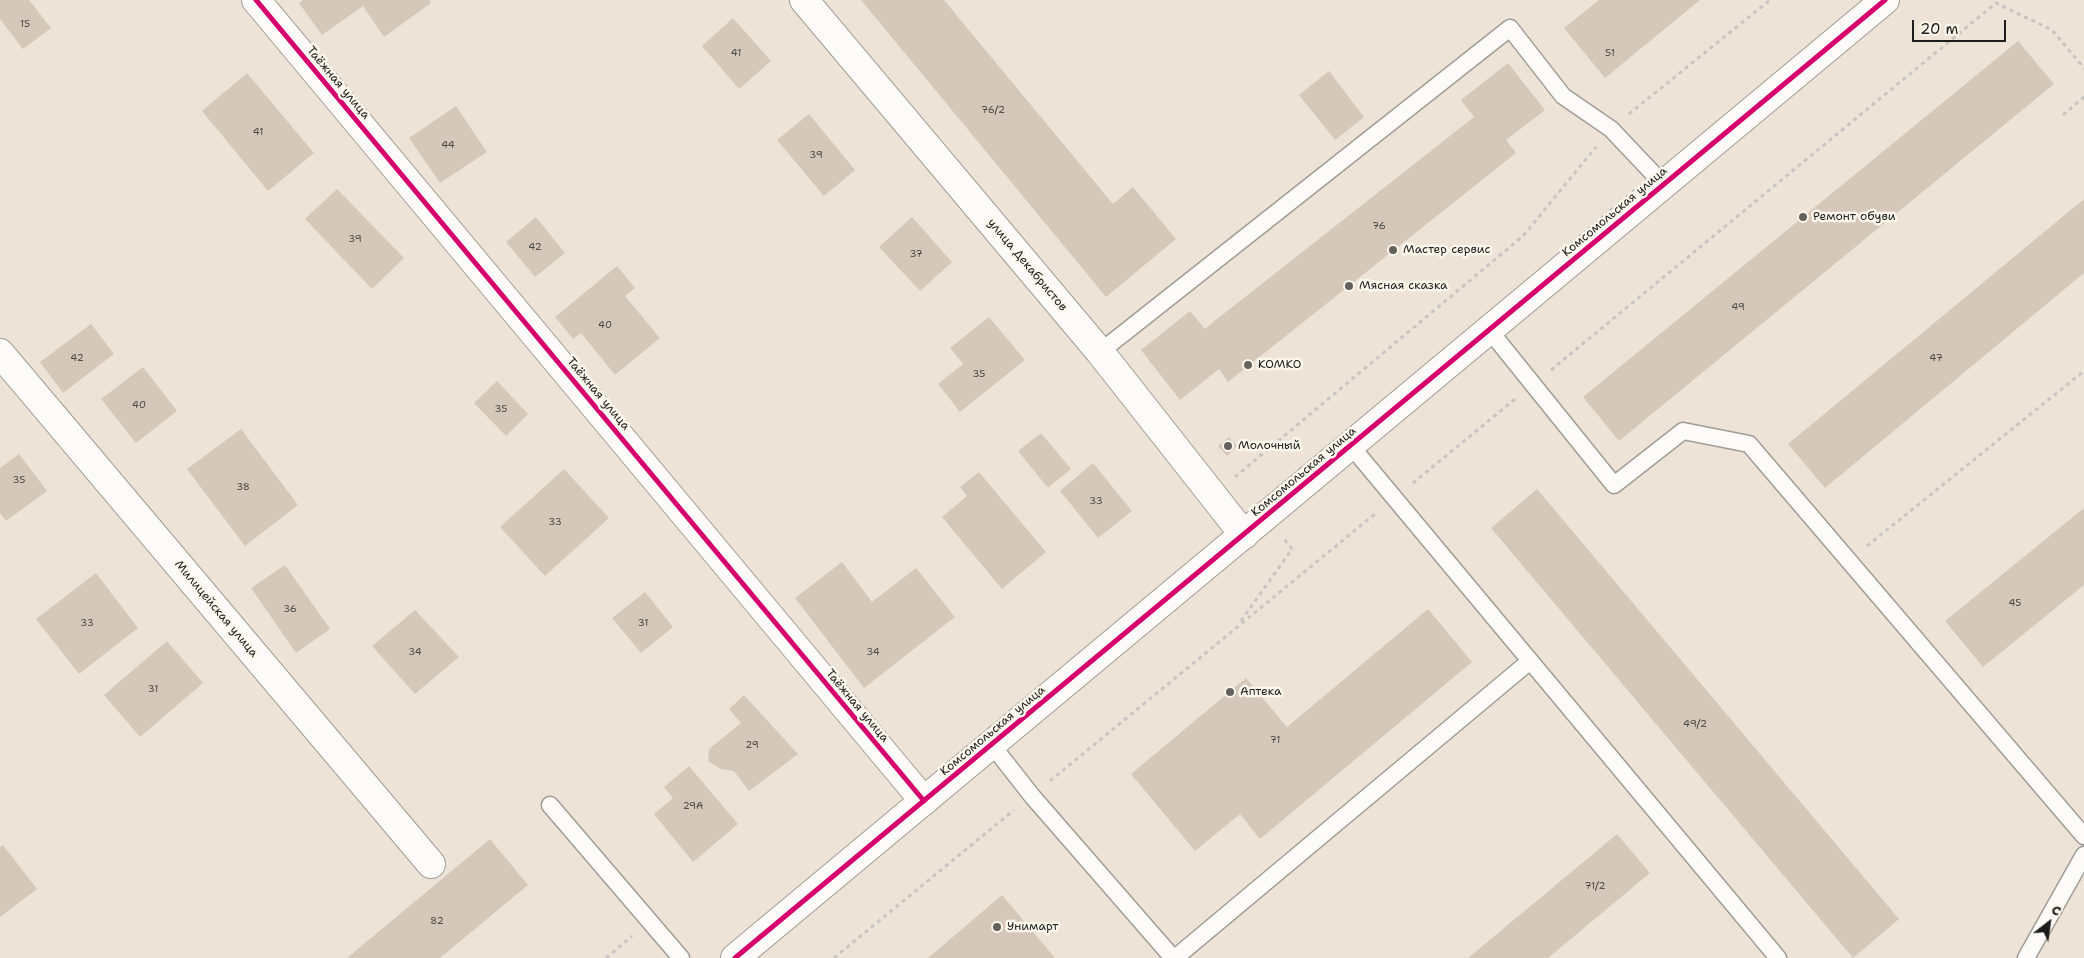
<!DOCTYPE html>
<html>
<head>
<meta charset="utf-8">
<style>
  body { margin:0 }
  #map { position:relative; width:2084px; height:958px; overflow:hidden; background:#ede4d7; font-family:"Shantell Sans",sans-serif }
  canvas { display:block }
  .north { position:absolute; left:2024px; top:898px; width:50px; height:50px; -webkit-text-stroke:4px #fbf7ec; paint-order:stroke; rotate:30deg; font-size:14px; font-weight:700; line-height:20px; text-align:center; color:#1c1c1c }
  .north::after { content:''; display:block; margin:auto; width:18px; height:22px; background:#1c1c1c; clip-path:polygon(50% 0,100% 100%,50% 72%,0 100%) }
  .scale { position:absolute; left:1912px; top:20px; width:94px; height:22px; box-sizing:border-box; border:2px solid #1c1c1c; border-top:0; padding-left:6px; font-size:15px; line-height:18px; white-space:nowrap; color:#1c1c1c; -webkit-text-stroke:4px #fbf7ec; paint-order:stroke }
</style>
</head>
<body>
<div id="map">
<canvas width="2084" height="958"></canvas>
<div class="north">С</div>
<div class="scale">20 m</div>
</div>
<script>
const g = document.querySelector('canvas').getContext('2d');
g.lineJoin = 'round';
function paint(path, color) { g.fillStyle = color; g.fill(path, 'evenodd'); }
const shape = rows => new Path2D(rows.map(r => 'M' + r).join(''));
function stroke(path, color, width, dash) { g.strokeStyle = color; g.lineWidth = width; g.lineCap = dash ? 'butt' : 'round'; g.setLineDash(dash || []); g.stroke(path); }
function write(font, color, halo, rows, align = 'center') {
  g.font = font + ' "Shantell Sans",sans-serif'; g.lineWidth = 5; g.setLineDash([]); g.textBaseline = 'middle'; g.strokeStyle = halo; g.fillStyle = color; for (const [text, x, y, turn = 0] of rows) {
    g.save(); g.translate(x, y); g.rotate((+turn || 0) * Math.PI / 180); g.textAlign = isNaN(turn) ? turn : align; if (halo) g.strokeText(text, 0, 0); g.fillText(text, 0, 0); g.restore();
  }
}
const building = shape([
  [0,0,29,0,51,28,23,49,0,19],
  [303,0,430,0,431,3,384,37,363,6,322,35,299,3],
  [861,0,944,0,1113,204,1133,187,1176,239,1106,297],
  [1599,0,1700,0,1605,78,1564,28],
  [733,18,771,61,739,89,702,46],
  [2018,41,2054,84,1619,441,1583,397],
  [1508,63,1545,110,1506,140,1516,153,1228,382,1219,369,1180,400,1141,350,1190,311,1205,329,1212,323,1474,117,1461,100],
  [1329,71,1364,117,1335,140,1299,95],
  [247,73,314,153,268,191,202,111],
  [456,106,487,152,440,183,409,138],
  [809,114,855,170,824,196,777,140],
  [337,189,404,258,372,289,305,219],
  [2084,199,2084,273,1825,488,1788,444],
  [536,217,565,253,535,277,506,242],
  [912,217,952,262,920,291,879,247],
  [617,266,635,288,625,296,660,338,615,375,581,333,573,339,555,317],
  [989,317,1025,360,960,412,938,384,963,364,950,348],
  [91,324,114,354,63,393,40,362],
  [143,367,177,411,136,443,101,399],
  [497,381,528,414,506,436,474,403],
  [241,429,298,505,245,546,187,469],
  [1041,433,1071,469,1048,488,1018,451],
  [1229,437,1237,446,1227,456,1218,446],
  [19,454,47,491,6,521,0,513,0,468],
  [1093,463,1132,511,1098,538,1060,491],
  [564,469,609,518,545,576,500,527],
  [979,472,1046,552,1002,589,942,517,967,496,960,487],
  [1537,489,1899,919,1853,958,1491,528],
  [2084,508,2084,585,1983,667,1945,621],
  [842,562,872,602,916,568,955,617,864,688,795,598],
  [285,565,330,629,296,653,251,588],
  [96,573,138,628,79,674,36,619],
  [645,592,673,627,641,653,612,618],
  [1428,609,1472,662,1260,839,1240,814,1195,851,1131,774,1246,678,1287,727],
  [415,610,459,657,415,694,372,646],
  [167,641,203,683,140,737,104,695],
  [744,695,798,754,749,791,734,771,721,769,708,761,709,749,741,723,729,709],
  [689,766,738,824,693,862,654,814,673,798,664,787],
  [1617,834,1650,873,1548,958,1468,958],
  [490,839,528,885,440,958,347,958],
  [3,845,37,889,0,917,0,847],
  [1002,895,1055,958,928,958]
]);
const path = shape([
  [1629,114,1770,0],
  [2063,115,2084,97],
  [1551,370,1996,3,2052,30,2084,68],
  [1235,477,1523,236,1596,147],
  [1413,483,1515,399],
  [1867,546,2084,371],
  [1241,621,1292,549,1284,539],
  [1050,781,1376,513],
  [606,958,632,936],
  [834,958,1014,810]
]);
const lane = shape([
  [1490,331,1614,485,1683,431,1749,444,2084,836],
  [1100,352,1510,28,1563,96,1611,129,1663,184],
  [1351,446,1778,958],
  [992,745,1032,796,1173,958],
  [550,805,681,958],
  [1175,958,1530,661],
  [2026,958,2084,855]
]);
const street = shape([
  [256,0,924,801],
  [804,0,1100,352,1244,535],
  [0,353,431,864]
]);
const secondary = shape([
  [735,958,1885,0]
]);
const cycleway = shape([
  [256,0,924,801],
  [735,958,1885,0]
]);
const markers = [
  [1803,217,5,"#65625d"],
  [1393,250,5,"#65625d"],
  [1349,286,5,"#65625d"],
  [1248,365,5,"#65625d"],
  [1228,446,5,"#65625d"],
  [1230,692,5,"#65625d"],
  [997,927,5,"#65625d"]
];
const numberNames = [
  ["15",25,24],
  ["41",736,53],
  ["51",1610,53],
  ["76/2",993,110],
  ["41",258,132],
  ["44",448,145],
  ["39",816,155],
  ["76",1379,226],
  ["39",355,239],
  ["42",535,247],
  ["37",916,254],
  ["49",1738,307],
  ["40",605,325],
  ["42",77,358],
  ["47",1936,358],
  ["35",979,374],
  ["40",139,405],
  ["35",501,409],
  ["35",19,480],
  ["38",243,487],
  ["33",1096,501],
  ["33",555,522],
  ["45",2015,603],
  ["36",290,609],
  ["33",87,623],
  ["31",643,623],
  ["34",415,652],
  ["34",873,652],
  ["31",153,689],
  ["49/2",1695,724],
  ["71",1275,740],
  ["29",752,745],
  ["29А",693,806],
  ["71/2",1595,886],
  ["82",437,921]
];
const streetNames = [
  ["Таёжная улица",338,83,50],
  ["Комсомольская улица",1615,212,-40],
  ["улица Декабристов",1027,265,50],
  ["Таёжная улица",598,394,50],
  ["Комсомольская улица",1304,472,-40],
  ["Милицейская улица",216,609,50],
  ["Таёжная улица",857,706,50],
  ["Комсомольская улица",993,731,-40]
];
const poiNames = [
  ["Ремонт обуви",1813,217],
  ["Мастер сервис",1403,250],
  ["Мясная сказка",1359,286],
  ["КОМКО",1258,365],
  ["Молочный",1238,446],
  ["Аптека",1240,692],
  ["Унимарт",1007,927]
];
paint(building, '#d5c8ba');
stroke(lane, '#a19c95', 19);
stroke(street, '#a19c95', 30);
stroke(secondary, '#a19c95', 30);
stroke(path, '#c8c5c3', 3, [4, 4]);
stroke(lane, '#fcfbf9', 16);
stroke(street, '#fcfbf9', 28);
stroke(secondary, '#fcfbf9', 28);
stroke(cycleway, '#d6006c', 5);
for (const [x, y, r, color] of markers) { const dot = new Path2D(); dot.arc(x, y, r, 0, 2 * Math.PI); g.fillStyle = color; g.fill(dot); stroke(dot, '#fbf7ec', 2); }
write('10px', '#4a4744', null, numberNames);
write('12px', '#1c1c1c', '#fbf7ec', streetNames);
write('12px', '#1c1c1c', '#fbf7ec', poiNames, 'left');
</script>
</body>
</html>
